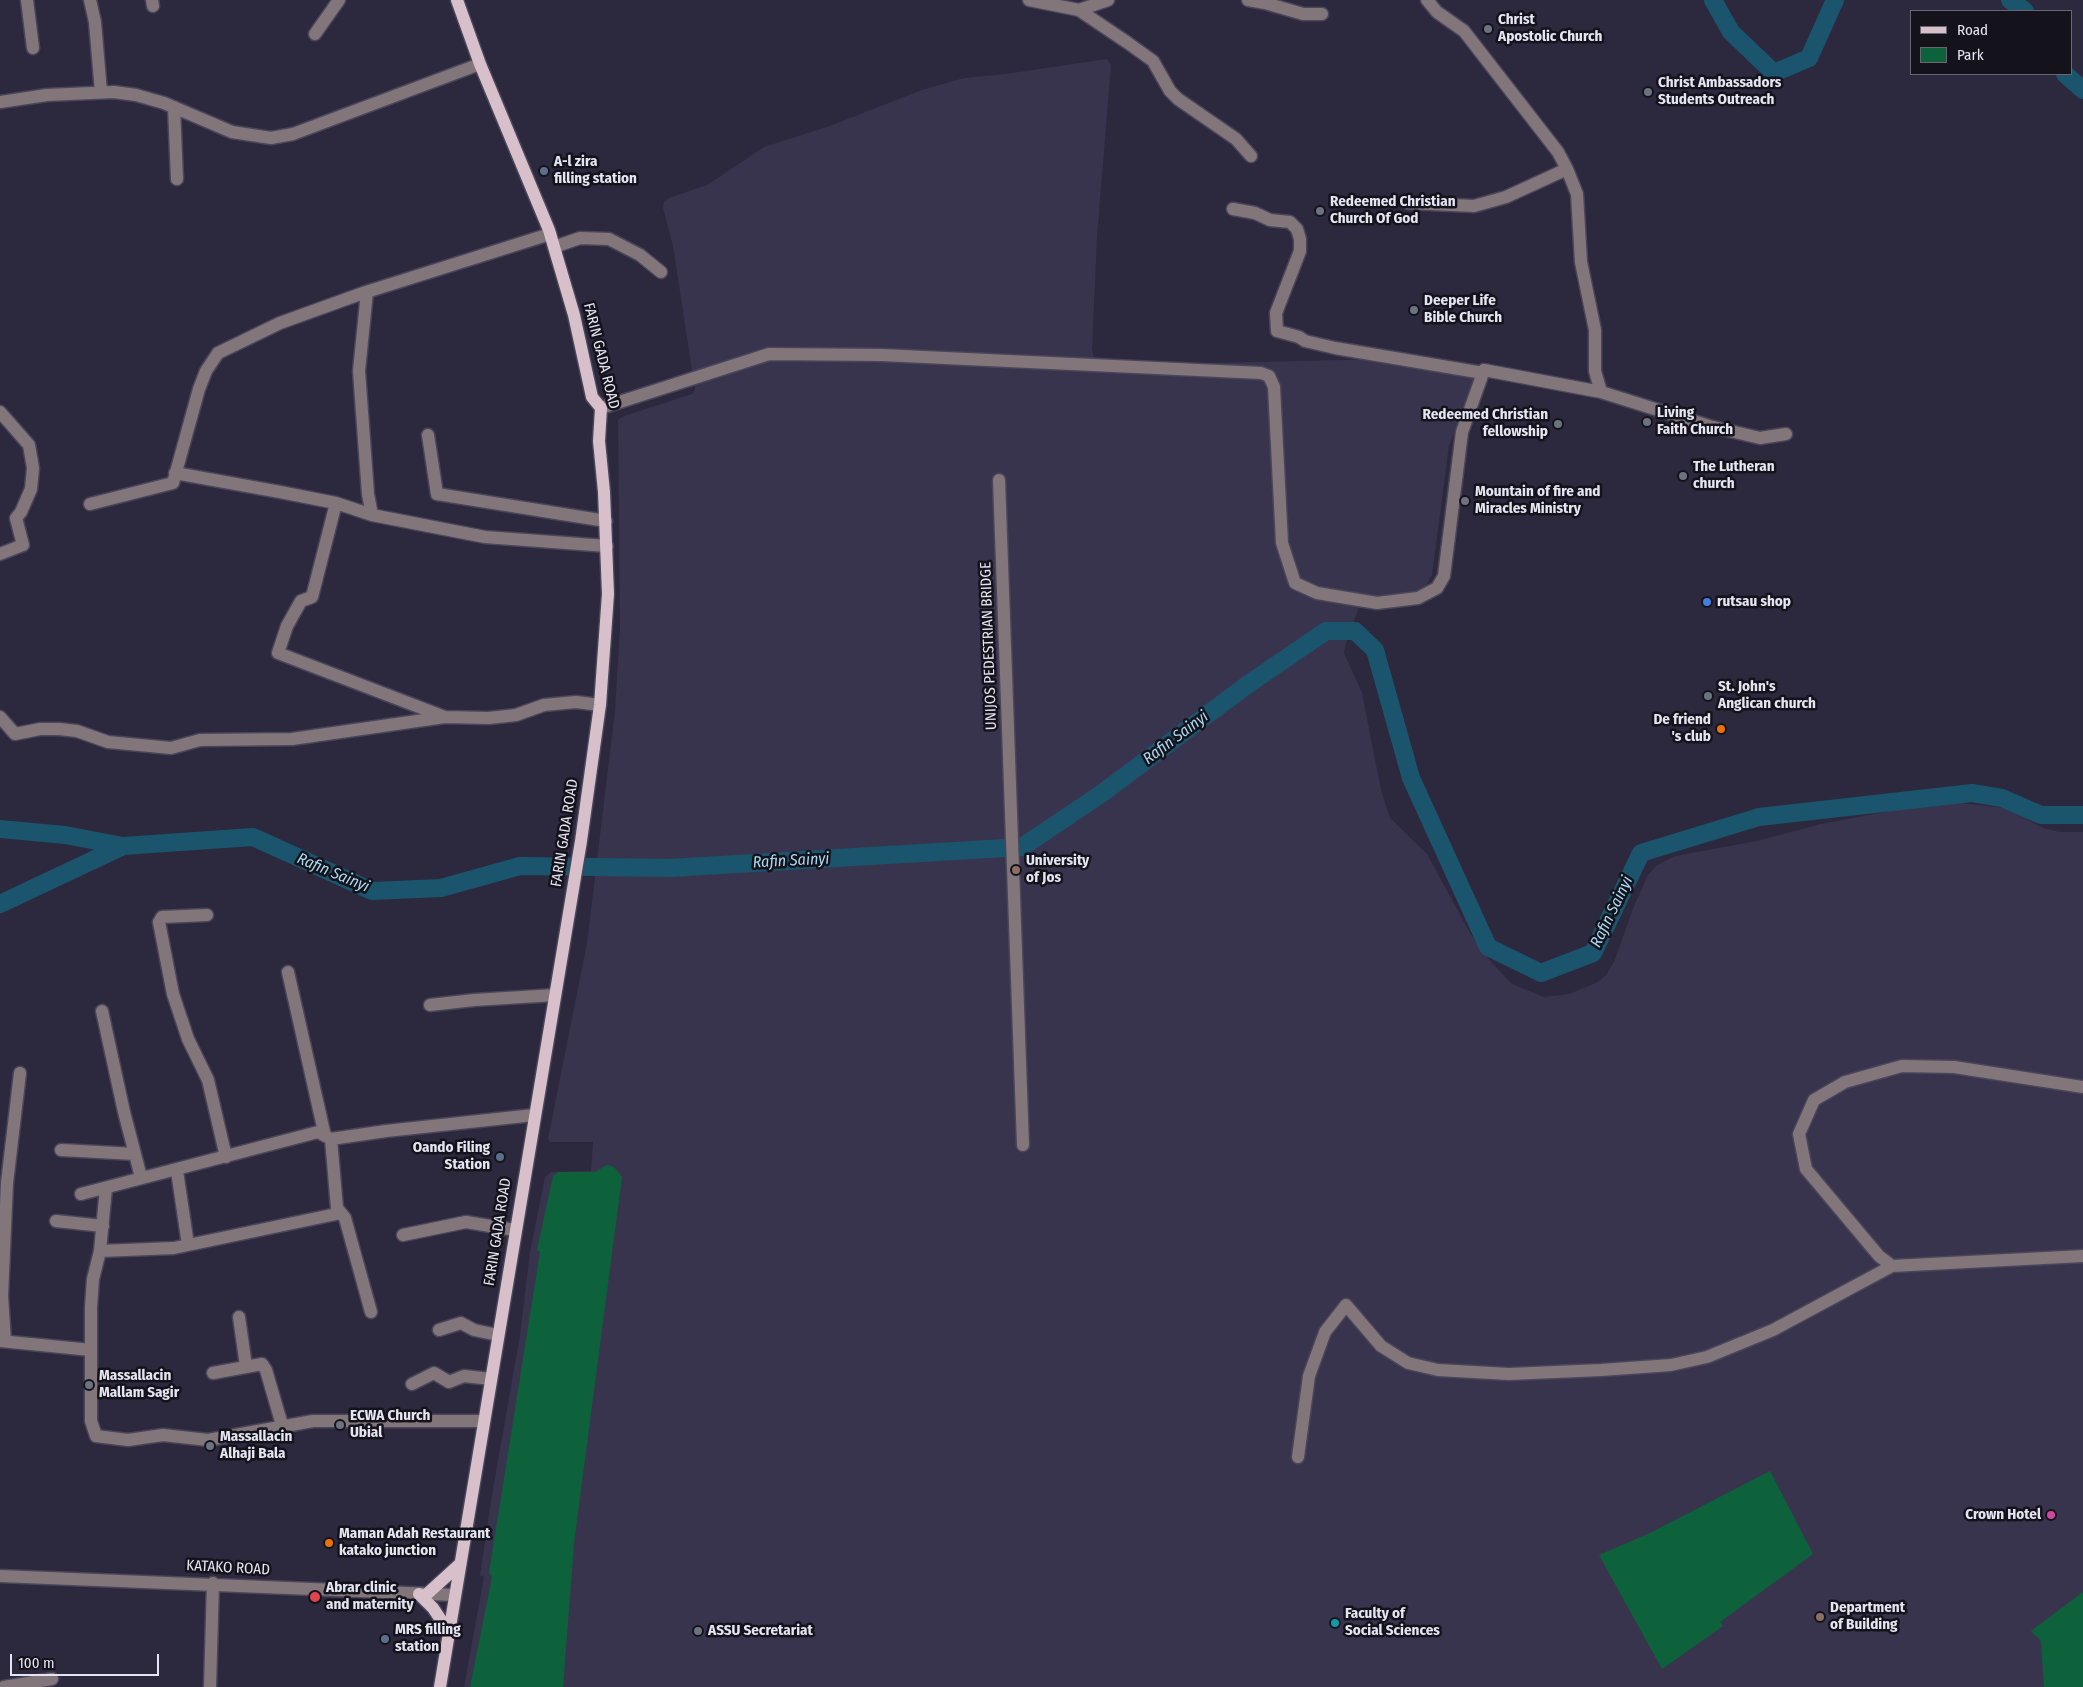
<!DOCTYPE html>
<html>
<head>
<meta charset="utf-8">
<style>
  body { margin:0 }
  #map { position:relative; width:2083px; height:1687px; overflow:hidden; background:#2c283d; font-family:"Fira Sans Condensed",sans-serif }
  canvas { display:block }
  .legend { position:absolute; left:1910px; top:10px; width:162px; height:65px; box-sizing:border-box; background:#14131c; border:1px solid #686771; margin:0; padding:6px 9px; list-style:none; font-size:15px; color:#e5e4f1 }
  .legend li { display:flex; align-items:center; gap:10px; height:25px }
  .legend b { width:25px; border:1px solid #686771 }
  .scale { position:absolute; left:10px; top:1654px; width:149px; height:22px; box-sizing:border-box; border:2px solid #e5e4f1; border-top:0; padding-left:6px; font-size:15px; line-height:18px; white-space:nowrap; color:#e5e4f1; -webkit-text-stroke:4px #14131c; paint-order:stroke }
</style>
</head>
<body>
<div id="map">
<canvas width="2083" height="1687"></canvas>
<ul class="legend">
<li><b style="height:6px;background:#d8c0ca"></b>Road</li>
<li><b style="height:14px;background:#0d623c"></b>Park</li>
</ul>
<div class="scale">100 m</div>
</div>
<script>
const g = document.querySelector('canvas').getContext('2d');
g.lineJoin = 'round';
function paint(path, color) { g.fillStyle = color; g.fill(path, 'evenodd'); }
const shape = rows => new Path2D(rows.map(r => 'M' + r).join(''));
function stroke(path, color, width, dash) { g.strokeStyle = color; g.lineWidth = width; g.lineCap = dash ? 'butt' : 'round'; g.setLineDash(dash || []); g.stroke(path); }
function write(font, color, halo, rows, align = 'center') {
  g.font = font + ' "Fira Sans Condensed",sans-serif'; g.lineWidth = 5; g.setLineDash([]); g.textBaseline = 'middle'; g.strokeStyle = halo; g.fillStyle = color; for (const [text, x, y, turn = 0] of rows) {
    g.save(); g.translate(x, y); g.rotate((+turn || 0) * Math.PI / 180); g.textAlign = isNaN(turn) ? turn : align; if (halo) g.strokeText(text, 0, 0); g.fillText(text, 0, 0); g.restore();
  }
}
const built = shape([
  [1107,59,1111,65,1097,237,1092,349,1094,357,1167,364,1388,359,1473,374,1477,379,1449,445,1432,575,1427,584,1420,589,1409,594,1372,598,1359,607,1345,646,1344,653,1362,693,1381,790,1390,818,1427,854,1470,933,1491,962,1512,984,1544,997,1569,994,1598,982,1606,975,1614,962,1634,906,1648,875,1656,866,1675,856,1757,841,1821,824,1943,801,2005,808,2043,828,2059,832,2083,832,2083,1687,464,1687,484,1577,480,1575,491,1501,520,1335,530,1252,545,1177,551,1172,591,1171,593,1142,550,1142,548,1139,587,943,615,711,620,628,618,420,624,416,692,394,695,390,673,246,663,208,664,202,669,198,707,185,764,147,827,127,922,90,964,78,1005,74]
]);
const green = shape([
  [607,1165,614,1167,622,1177,574,1543,563,1687,470,1687,492,1577,489,1573,540,1252,537,1250,553,1176,558,1172,595,1172],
  [1770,1471,1813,1554,1720,1622,1723,1626,1662,1669,1599,1555,1650,1533],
  [2083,1592,2083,1687,2044,1687,2041,1641,2031,1631]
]);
const river = shape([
  [1713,0,1731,32,1774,73,1809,58,1835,0],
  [2010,0,2025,11],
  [2065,74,2083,90],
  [0,829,65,835,123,846],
  [0,904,123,846,253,837,372,891,441,888,520,866,670,868,1022,847,1101,794,1247,685,1326,631,1355,631,1375,650,1411,778,1488,947,1541,973,1593,953,1641,853,1759,817,1972,793,2002,798,2041,815,2083,815]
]);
const minor = shape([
  [27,0,33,48],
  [90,0,95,22,101,92],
  [152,0,153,6],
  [1029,0,1079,10,1128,43,1153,61,1170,91,1178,99,1236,139,1251,156],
  [1248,0,1265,3,1263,0],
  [1427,0,1437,12,1464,31,1558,152,1567,169,1577,194,1581,262,1595,330,1595,371,1601,392],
  [1265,3,1303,14,1322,14],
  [1079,10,1108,0],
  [315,34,339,0],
  [0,102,47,95,114,92,136,95,164,103,232,132,271,138,293,134,480,64],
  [174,107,177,179],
  [1408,203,1474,206,1506,197,1567,169],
  [1233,209,1255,213,1270,220,1290,222,1297,229,1300,239,1300,251,1276,313,1277,331,1299,337,1305,341,1335,348,1483,373],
  [554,247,580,238,609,239,640,255,661,272],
  [367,292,359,371,368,494,372,515],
  [601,408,769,354,882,355,1261,373,1269,376,1274,387,1282,543,1295,583,1317,593,1377,603,1418,598,1437,588,1444,576,1462,432,1484,370,1601,392,1709,426,1760,438,1786,434],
  [0,412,29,445,33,468,31,489,21,512,16,518,23,545,0,554],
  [428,435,437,494,606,521],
  [175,473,280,492,336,503,372,515,485,537,607,546],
  [999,480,1023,1145],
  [336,503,312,597,301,601,287,626,278,653,445,717],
  [90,504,173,483,199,389,206,371,218,353,280,323,363,293,550,234],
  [0,717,15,734,40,729,59,729,77,731,108,742,171,748,200,740,292,739,445,717,489,718,516,715,544,705,576,702,600,705],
  [207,915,162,917,159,922,173,994,188,1039,208,1080,226,1157],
  [288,972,325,1136],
  [430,1005,474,1000,555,995],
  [102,1011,124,1112,141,1177],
  [331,1139,337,1208,345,1218,371,1312],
  [61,1150,135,1154],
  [177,1171,188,1245],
  [106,1188,100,1251,93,1279,91,1307,91,1421,96,1436,128,1440,163,1435,208,1440,313,1421,484,1421],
  [81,1194,318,1132,331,1139,386,1131,534,1115],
  [56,1221,103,1226],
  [403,1235,466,1222,515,1230],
  [100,1251,174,1248,341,1213],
  [1892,1266,1879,1256,1806,1169,1799,1134,1814,1100,1845,1082,1902,1066,1954,1067,2083,1087],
  [239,1317,246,1366],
  [439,1330,461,1323,474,1330,498,1335],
  [0,1341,91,1350],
  [5,1341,2,1296,7,1183,20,1073],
  [213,1373,262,1364,266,1370,282,1425],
  [412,1384,434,1373,449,1382,464,1376,491,1379],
  [1298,1457,1309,1376,1325,1332,1346,1305,1381,1346,1408,1363,1438,1370,1509,1374,1601,1370,1671,1365,1707,1357,1773,1330,1892,1266,2083,1256],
  [0,1576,455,1595],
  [4,1687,52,1679],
  [210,1687,213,1583]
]);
const major = shape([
  [419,1594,433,1608,449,1632],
  [427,1594,460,1564],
  [440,1687,581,841,600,705,608,594,604,492,599,441,601,408,592,397,574,315,549,230,480,64,457,0]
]);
const markers = [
  [1488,29,5,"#6b7280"],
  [1648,92,5,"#6b7280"],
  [544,171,5,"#5c6f8a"],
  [1320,211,5,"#6b7280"],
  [1414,310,5,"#6b7280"],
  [1647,422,5,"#6b7280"],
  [1558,424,5,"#6b7280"],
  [1683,476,5,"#6b7280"],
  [1465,501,5,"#6b7280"],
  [1707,602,5,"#3f7fe0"],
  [1708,696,5,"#6b7280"],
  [1721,729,5,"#e8710a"],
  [1016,870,5,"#8d6e63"],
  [500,1157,5,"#5c6f8a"],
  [89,1385,5,"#6b7280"],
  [340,1425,5,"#6b7280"],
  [210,1446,5,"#6b7280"],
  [2051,1515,5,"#d1479c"],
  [329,1543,5,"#e8710a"],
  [315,1597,6,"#e0444e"],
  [1820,1617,5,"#8d6e63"],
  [1335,1623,5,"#0f9aa8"],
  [698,1631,5,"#6b7280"],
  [385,1639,5,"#5c6f8a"]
];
const poiNames = [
  ["Christ",1498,20],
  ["Apostolic Church",1498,37],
  ["Christ Ambassadors",1658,83],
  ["Students Outreach",1658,100],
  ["A-l zira",554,162],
  ["filling station",554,179],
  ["Redeemed Christian",1330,202],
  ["Church Of God",1330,219],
  ["Deeper Life",1424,301],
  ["Bible Church",1424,318],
  ["Living",1657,413],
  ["Faith Church",1657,430],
  ["Redeemed Christian",1548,415,"right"],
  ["fellowship",1548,432,"right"],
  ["The Lutheran",1693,467],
  ["church",1693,484],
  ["Mountain of fire and",1475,492],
  ["Miracles Ministry",1475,509],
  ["rutsau shop",1717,602],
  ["St. John's",1718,687],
  ["Anglican church",1718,704],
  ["De friend",1711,720,"right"],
  ["'s club",1711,737,"right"],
  ["University",1026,861],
  ["of Jos",1026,878],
  ["Oando Filing",490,1148,"right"],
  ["Station",490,1165,"right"],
  ["Massallacin",99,1376],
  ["Mallam Sagir",99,1393],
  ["ECWA Church",350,1416],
  ["Ubial",350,1433],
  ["Massallacin",220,1437],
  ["Alhaji Bala",220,1454],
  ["Crown Hotel",2041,1515,"right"],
  ["Maman Adah Restaurant",339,1534],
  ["katako junction",339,1551],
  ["Abrar clinic",326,1588],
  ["and maternity",326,1605],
  ["Department",1830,1608],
  ["of Building",1830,1625],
  ["Faculty of",1345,1614],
  ["Social Sciences",1345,1631],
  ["MRS filling",395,1630],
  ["station",395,1647],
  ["ASSU Secretariat",708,1631]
];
const streetNames = [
  ["FARIN GADA ROAD",601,356,76],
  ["UNIJOS PEDESTRIAN BRIDGE",989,646,-92],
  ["FARIN GADA ROAD",565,833,-81],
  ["FARIN GADA ROAD",498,1232,-81],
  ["KATAKO ROAD",228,1568,3]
];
const waterNames = [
  ["Rafin Sainyi",1176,738,-37],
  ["Rafin Sainyi",791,861,-3],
  ["Rafin Sainyi",333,873,23],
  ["Rafin Sainyi",1612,912,-64]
];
paint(built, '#39344e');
paint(green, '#0d623c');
stroke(river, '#1a556d', 18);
stroke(minor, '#4a465a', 15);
stroke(major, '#4a465a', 15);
stroke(minor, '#82767b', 12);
stroke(major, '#d8c0ca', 12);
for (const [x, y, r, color] of markers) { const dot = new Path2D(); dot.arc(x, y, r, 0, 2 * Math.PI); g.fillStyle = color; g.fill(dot); stroke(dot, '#14131c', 2); }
write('bold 15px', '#e5e4f1', '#14131c', poiNames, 'left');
write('15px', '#e5e4f1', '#14131c', streetNames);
write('italic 16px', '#aadaf1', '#14131c', waterNames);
</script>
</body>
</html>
